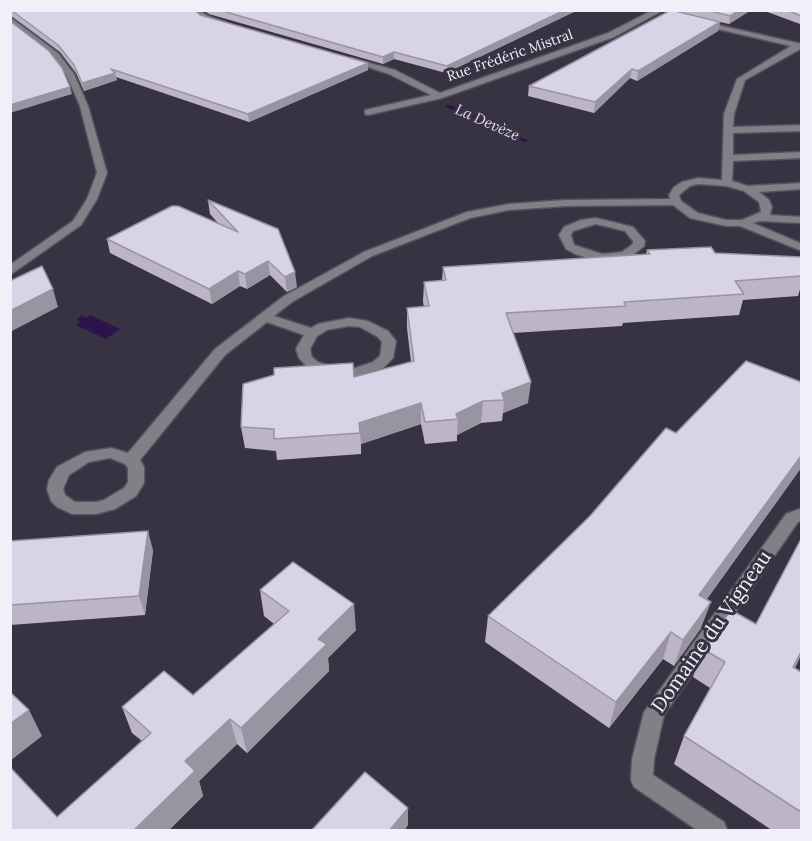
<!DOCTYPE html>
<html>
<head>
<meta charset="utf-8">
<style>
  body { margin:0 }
  #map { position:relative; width:812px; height:841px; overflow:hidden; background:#383343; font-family:Lora,serif }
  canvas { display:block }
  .frame { position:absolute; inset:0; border:12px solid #f2eff9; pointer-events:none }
</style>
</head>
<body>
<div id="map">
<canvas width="812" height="841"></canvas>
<div class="frame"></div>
</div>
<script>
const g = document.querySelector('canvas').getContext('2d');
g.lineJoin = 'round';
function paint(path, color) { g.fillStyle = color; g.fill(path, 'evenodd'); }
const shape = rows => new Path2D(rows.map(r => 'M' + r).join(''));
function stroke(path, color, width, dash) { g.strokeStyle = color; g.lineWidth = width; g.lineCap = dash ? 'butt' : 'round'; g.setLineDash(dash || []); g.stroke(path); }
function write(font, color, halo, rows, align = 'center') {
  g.font = font + ' Lora,serif'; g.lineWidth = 6; g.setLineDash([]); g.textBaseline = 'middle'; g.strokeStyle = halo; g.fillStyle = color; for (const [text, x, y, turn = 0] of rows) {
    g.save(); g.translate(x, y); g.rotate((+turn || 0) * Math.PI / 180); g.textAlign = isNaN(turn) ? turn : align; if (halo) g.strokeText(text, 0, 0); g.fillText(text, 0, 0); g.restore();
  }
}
const water = shape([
  [90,315,120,329,106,339,76,325,80,322,77,319,81,316,86,318]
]);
const stream = shape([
  [446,105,450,105,529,141,524,142,446,107,446,105]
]);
const minor = shape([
  [191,10,199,10,208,16,225,22,221,24,202,20,191,10],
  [653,10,660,12,614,37,442,98,368,115,365,114,365,110,431,95,389,74,347,60,351,58,395,70,440,93,608,33,653,10],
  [10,17,58,53,74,74,88,106,107,173,97,199,81,225,10,275,10,265,73,221,87,199,97,173,80,106,66,74,52,57,10,23,10,17],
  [696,20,802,44,802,48,745,80,734,114,733,127,802,125,802,131,733,133,733,155,802,152,802,158,733,161,732,181,748,186,802,183,802,189,759,192,769,200,772,207,770,215,802,217,802,223,760,221,753,223,802,244,802,251,740,226,726,226,690,218,673,205,566,206,509,210,470,218,372,256,292,302,274,316,311,328,318,324,349,318,368,321,388,331,396,341,393,358,383,368,352,377,338,377,308,368,299,358,296,349,304,335,267,322,225,355,140,460,144,467,144,483,136,496,115,509,96,514,72,514,57,507,51,501,47,489,49,480,57,467,85,452,111,448,128,453,215,349,284,296,364,252,467,212,509,204,566,200,670,199,669,195,674,187,682,182,698,178,722,180,724,114,737,79,791,46,696,24,696,20],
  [698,184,726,186,744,191,759,202,761,212,742,220,726,220,698,213,681,201,679,195,690,186,698,184],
  [349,326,360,327,378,337,382,342,380,356,373,362,352,369,339,369,318,362,312,357,310,349,317,336,327,330,349,326],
  [110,458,125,464,128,468,128,482,124,488,104,500,96,502,75,502,65,495,63,489,69,475,89,462,110,458],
  [596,218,633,227,645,241,644,246,629,258,602,262,575,254,566,249,559,235,564,227,581,220,596,218],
  [596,224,625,231,633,241,633,244,622,252,602,254,574,245,571,235,573,231,596,224],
  [802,508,802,521,798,522,664,715,654,759,653,775,724,822,727,830,697,830,634,787,631,780,632,759,644,712,786,514,802,508]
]);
const wall = shape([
  [10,10,200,15,368,63,368,70,249,122,116,77,117,80,84,91,76,73,60,52,10,15],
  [203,10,578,10,446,73,394,59,383,64,209,14],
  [682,10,751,10,729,24,720,22,718,31,637,81,630,78,594,113,528,96,529,86,681,13],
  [762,10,801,10,801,23,800,24],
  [208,200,297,287,287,292,270,275,247,289,240,286,212,304,110,253,107,239,218,223,210,214],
  [647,250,801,257,801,286,798,296,743,300,739,315,623,323,622,326,513,333,528,403,503,413,502,421,481,423,457,435,457,441,425,444,421,424,361,444,361,454,277,460,276,451,245,448,241,427,354,377,411,362,407,328,407,308,424,307,423,302,424,282,442,281,443,267,646,254],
  [676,433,801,468,707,599,701,628,674,666,663,659,609,728,485,642,488,616],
  [801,539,801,658,800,657,795,668,801,672,801,831,773,831,674,764,684,736,710,688,693,677,703,649,756,624],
  [10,541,153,550,145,615,10,625],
  [260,590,356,630,328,658,329,671,247,753,237,744,199,781,203,796,168,831,10,831,57,817,142,741,132,733,122,707,193,695,274,624,264,616]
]);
const shadedWall = shape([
  [565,10,578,10,446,73,447,66],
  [740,10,751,10,729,24,730,16],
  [720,22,718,31,637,81,638,71],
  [394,52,394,59,383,64,383,57],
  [368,63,368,70,249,122,248,114],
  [632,69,630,78,594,113,595,102],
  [115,73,117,80,84,91,82,83],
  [70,87,72,94,10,113,10,105],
  [268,261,270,275,247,289,245,274],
  [238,271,240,286,212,304,209,289],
  [295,272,297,287,287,292,285,277],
  [53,289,58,307,10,332,10,311],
  [531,382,528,403,503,413,504,400,502,393],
  [483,401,481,423,457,435,458,419,456,414],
  [421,403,421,424,361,444,359,423],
  [801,456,801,468,690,622,699,595],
  [148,531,153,550,145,615,139,596],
  [711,602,701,628,674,666,683,640],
  [354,604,356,630,328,658,329,671,247,753,241,728,318,639],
  [671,632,663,659,609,728,616,702],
  [801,652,800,657,779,695,793,667],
  [29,710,42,736,10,761,10,724],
  [230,719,237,744,199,781,203,796,168,831,133,831,185,761],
  [408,808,408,825,404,831,389,831]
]);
const building = shape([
  [11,10,195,10,200,15,368,63,248,114,111,69,115,73,82,83,74,65,58,45,11,10],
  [219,10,565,10,447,66,394,52,383,57,219,10],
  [671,10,720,22,638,71,632,69,595,102,529,86,671,10],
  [707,10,740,10,730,16,707,10],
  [787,10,801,10,801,16,787,10],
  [10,21,49,51,62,68,70,87,10,105,10,21],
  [208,200,278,229,295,272,285,277,268,261,245,274,238,271,209,289,107,239,172,206,178,206,238,232,208,200],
  [711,247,715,253,801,257,801,276,735,281,744,294,624,302,626,306,506,313,531,382,502,393,504,400,483,401,456,414,458,419,425,422,421,403,359,423,360,433,274,439,274,429,241,427,243,384,274,375,274,368,353,363,354,377,414,361,407,308,429,306,424,282,446,280,443,267,650,254,647,250,711,247],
  [42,266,53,289,10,311,10,281,42,266],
  [746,361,801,382,801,456,699,595,711,602,683,640,671,632,616,702,488,616,590,516,666,428,676,433,746,361],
  [148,531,139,596,10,605,10,541,148,531],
  [801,539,801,652,793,667,801,672,801,812,684,736,725,662,703,649,731,610,756,624,801,539],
  [293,562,354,604,318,639,327,644,241,728,230,719,185,761,195,771,133,831,10,831,10,767,57,817,151,733,122,707,164,671,193,695,289,611,260,590,293,562],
  [10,692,29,710,10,724,10,692],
  [365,772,408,808,389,831,311,831,365,772]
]);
const farStreetnames = [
  ["Rue Frédéric Mistral",510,56,-19]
];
const farWaternames = [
  ["La Devèze",487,123,24]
];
const nearStreetnames = [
  ["Domaine du Vigneau",712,632,-55]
];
paint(water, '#2c134b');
paint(stream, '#2c134b');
stroke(minor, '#565160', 3);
paint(minor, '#827f87');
paint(wall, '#bbb5c7');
paint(shadedWall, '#9894a2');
paint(building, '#d9d3e7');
stroke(building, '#9894a2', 1.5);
write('14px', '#f2eff9', '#383343', farStreetnames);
write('italic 15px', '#e4d8fd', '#383343', farWaternames);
write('20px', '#f2eff9', '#383343', nearStreetnames);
</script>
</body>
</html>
